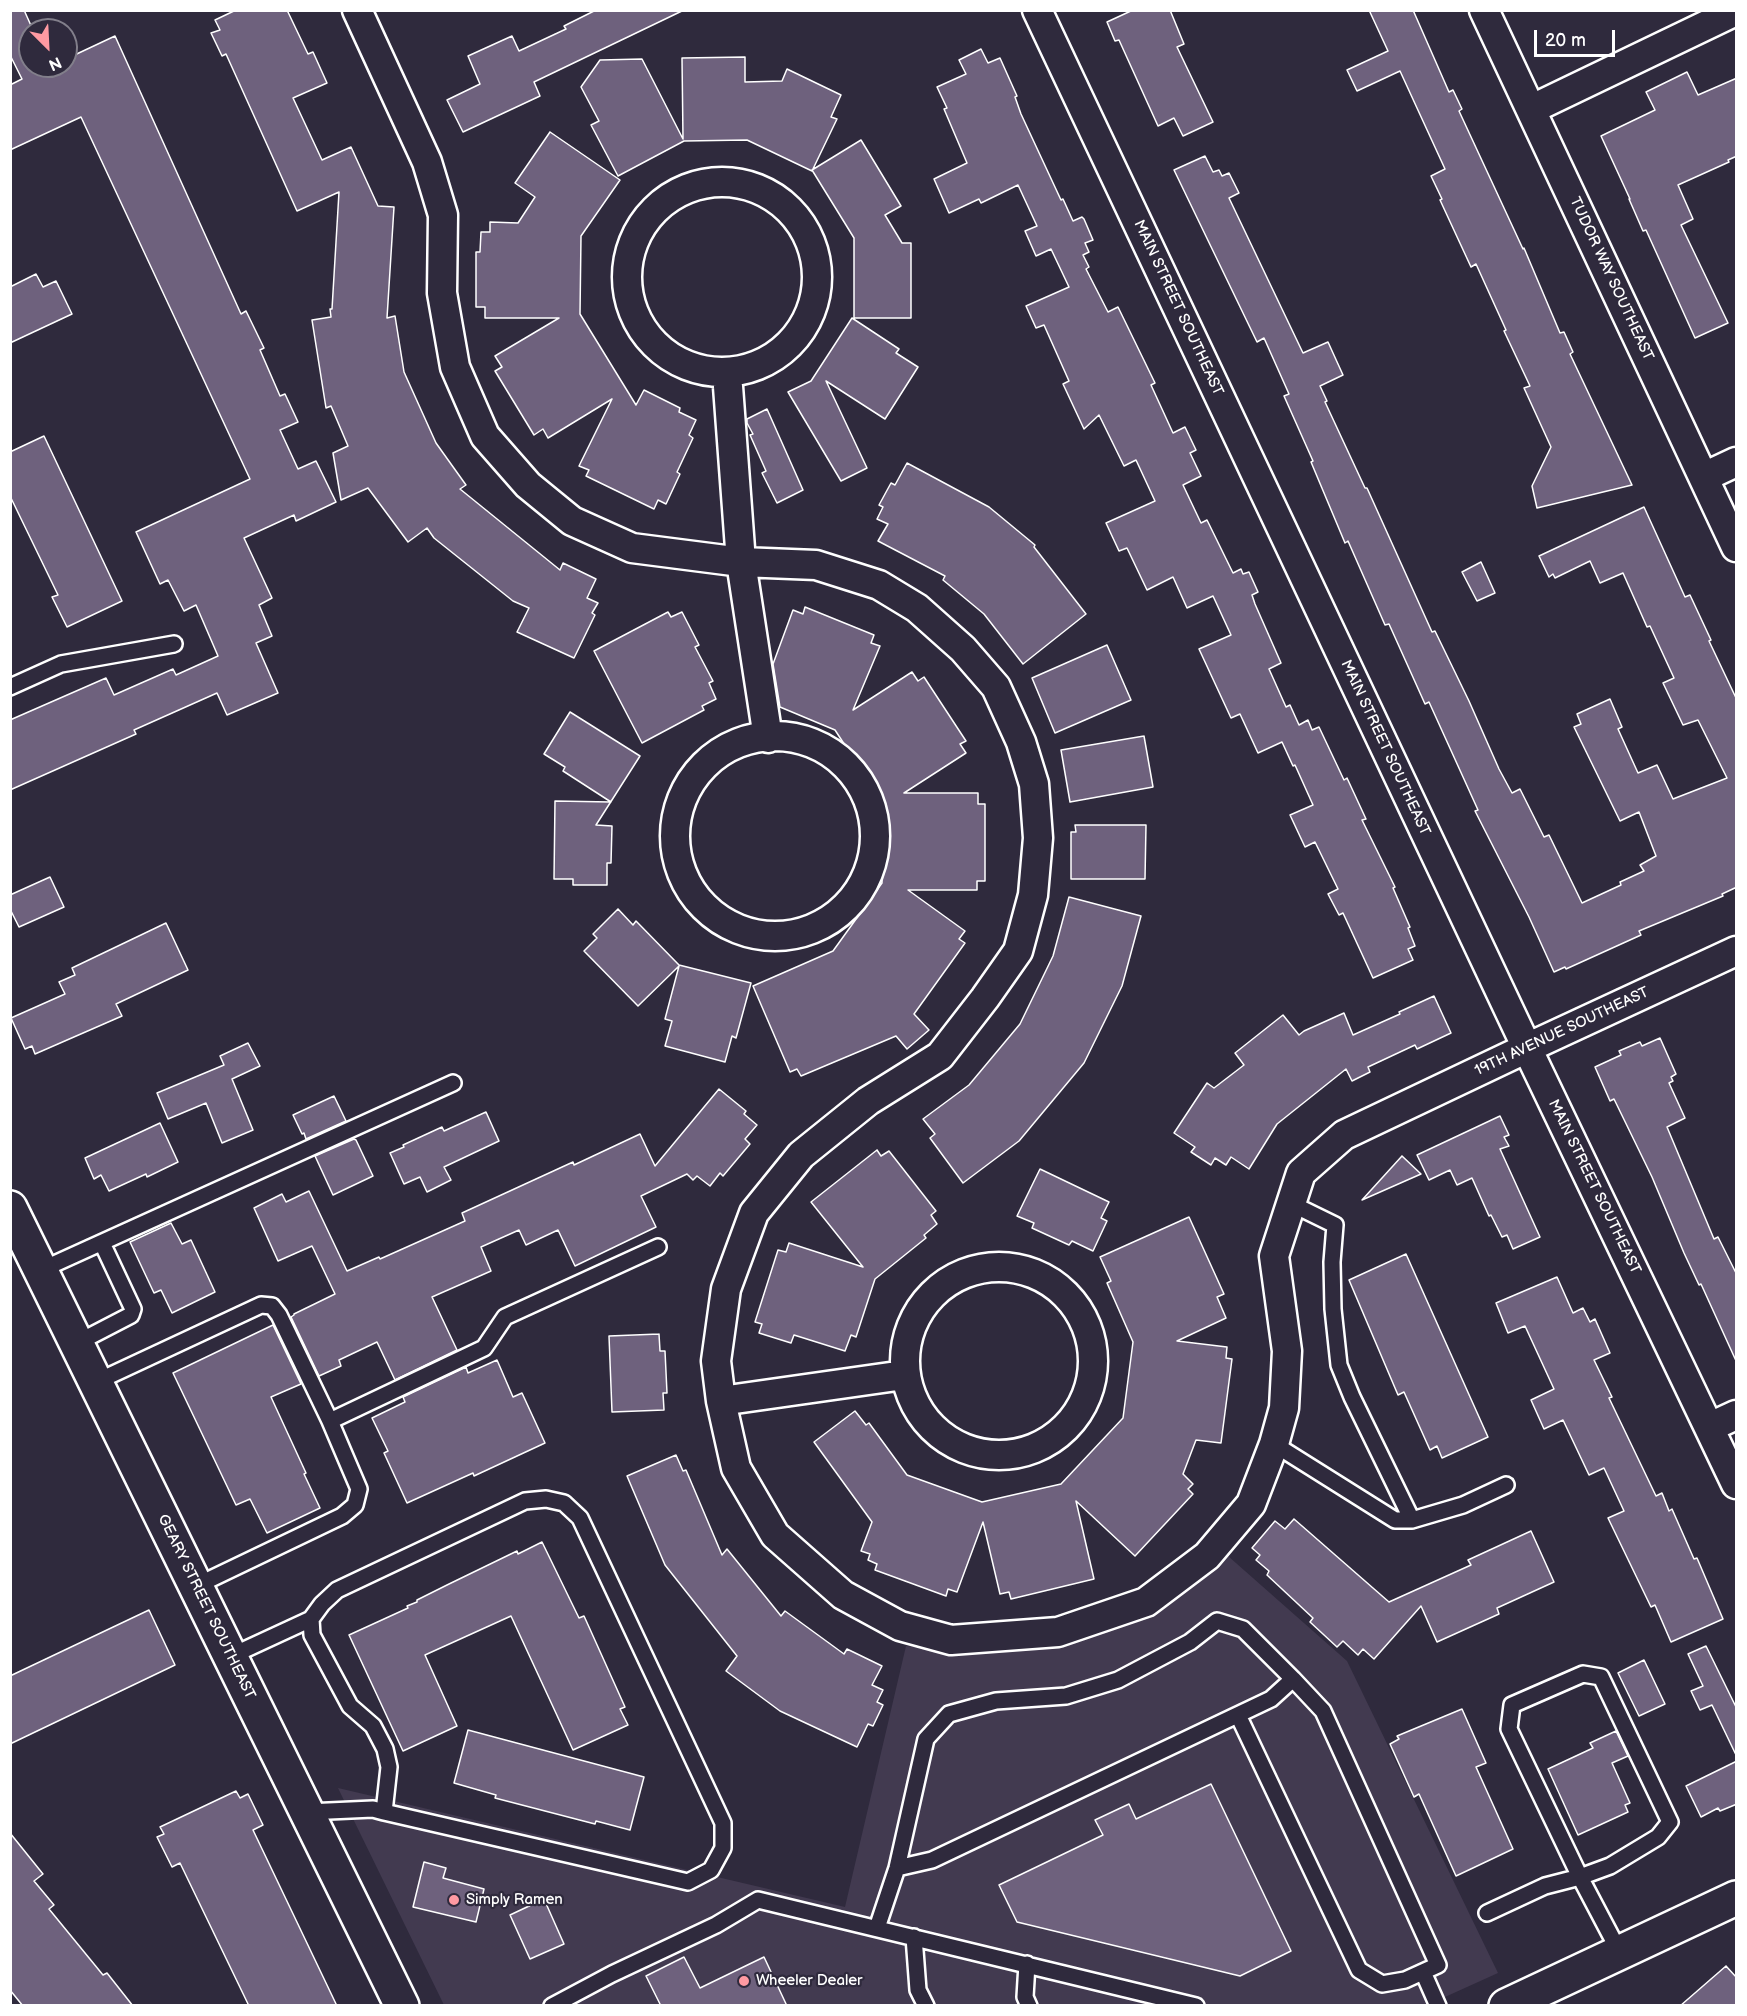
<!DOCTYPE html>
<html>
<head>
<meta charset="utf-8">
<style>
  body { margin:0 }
  #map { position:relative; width:1747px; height:2016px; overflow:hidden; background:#2f2a3d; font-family:"Balsamiq Sans",sans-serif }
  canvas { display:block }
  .frame { position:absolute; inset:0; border:12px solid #fff; pointer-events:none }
  .north { position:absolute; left:18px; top:18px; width:60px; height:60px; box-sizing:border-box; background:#2f2a3d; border:2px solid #827f8b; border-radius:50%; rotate:156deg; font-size:16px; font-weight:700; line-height:24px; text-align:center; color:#fff }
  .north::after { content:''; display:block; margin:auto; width:21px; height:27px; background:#ff9aa2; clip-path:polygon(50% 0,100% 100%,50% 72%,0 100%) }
  .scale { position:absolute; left:1534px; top:30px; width:81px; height:27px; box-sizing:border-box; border:3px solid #fff; border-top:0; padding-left:8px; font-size:18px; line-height:21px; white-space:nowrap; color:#fff; -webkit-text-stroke:4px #2f2a3d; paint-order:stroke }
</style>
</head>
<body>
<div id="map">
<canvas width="1747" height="2016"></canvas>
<div class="frame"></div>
<div class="north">N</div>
<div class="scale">20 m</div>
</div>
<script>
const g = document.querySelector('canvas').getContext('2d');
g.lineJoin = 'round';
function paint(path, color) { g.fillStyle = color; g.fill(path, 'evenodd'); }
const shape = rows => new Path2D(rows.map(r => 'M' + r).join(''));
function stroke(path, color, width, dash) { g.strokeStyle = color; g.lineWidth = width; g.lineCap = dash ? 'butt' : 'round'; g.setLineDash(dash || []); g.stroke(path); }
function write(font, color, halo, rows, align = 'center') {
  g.font = font + ' "Balsamiq Sans",sans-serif'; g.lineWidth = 4.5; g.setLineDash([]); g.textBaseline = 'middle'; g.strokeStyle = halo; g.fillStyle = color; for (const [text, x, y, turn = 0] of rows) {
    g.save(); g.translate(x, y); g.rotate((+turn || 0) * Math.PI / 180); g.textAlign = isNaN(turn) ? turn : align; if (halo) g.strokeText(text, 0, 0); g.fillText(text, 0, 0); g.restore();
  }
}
const built = shape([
  [1228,1556,1347,1661,1498,1973,1425,2006,444,2005,338,1788,845,1907,906,1646,991,1653,1074,1640,1155,1607]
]);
const building = shape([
  [10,10,24,10,33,30,30,30,30,66,66,66,66,59,115,36,241,314,246,311,264,348,260,350,280,396,285,394,298,422,280,430,298,469,316,461,336,502,296,521,294,515,244,538,272,598,259,605,272,636,256,643,278,693,227,715,217,693,134,730,136,734,10,790,10,720,106,678,114,695,173,669,176,675,218,656,196,605,184,611,168,580,160,584,136,532,250,479,81,117,10,150,10,85,22,79,10,55,10,10],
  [236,10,287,10,308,54,313,52,327,83,293,98,322,160,351,147,378,206,394,207,387,318,395,316,404,372,436,443,466,485,460,489,560,570,563,563,596,579,587,598,598,603,592,613,595,615,574,658,517,632,529,608,513,601,434,538,427,528,408,542,368,488,341,500,333,453,348,446,331,406,326,408,312,320,331,317,330,309,332,309,339,192,297,211,226,54,222,56,211,33,220,30,215,20,236,10],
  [596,10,684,10,534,82,540,96,463,132,447,100,480,84,468,56,512,36,519,51,566,29,564,26,596,10],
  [1133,10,1170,10,1184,44,1177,47,1213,122,1183,136,1174,118,1158,126,1119,40,1115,41,1107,22,1133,10],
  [1369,10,1413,10,1449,92,1453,90,1462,109,1459,111,1523,249,1524,248,1560,333,1564,332,1573,352,1570,354,1632,485,1537,508,1532,486,1551,447,1524,388,1530,386,1504,331,1506,330,1476,264,1471,267,1440,200,1442,199,1431,176,1445,169,1400,71,1357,91,1347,70,1388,51,1369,10],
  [981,49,988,63,1000,58,1017,96,1015,97,1021,114,1061,200,1063,199,1073,221,1082,217,1084,219,1093,240,1085,243,1089,252,1083,255,1089,267,1086,269,1108,312,1118,307,1155,383,1151,385,1173,433,1185,427,1196,450,1190,453,1201,476,1183,485,1201,523,1207,520,1233,573,1241,569,1243,574,1249,572,1258,592,1252,595,1255,604,1281,663,1269,669,1286,707,1290,705,1299,725,1308,720,1312,730,1319,727,1344,780,1347,778,1366,819,1362,820,1395,887,1393,888,1410,927,1408,928,1415,946,1408,949,1413,960,1373,978,1343,913,1339,915,1328,894,1338,889,1315,842,1305,847,1290,815,1313,805,1295,765,1293,766,1282,742,1258,753,1240,714,1231,718,1199,649,1231,635,1213,596,1187,608,1173,577,1147,590,1127,548,1119,551,1106,523,1155,501,1136,460,1124,466,1099,415,1084,429,1063,384,1069,381,1044,325,1036,328,1026,306,1069,287,1051,249,1036,256,1025,231,1037,226,1018,185,981,203,979,199,949,213,934,179,967,163,944,109,947,108,937,87,966,74,959,60,981,49],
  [745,57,745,82,782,81,787,69,841,95,831,117,837,119,812,171,747,140,684,141,618,176,591,125,599,121,581,87,600,60,642,59,683,139,682,58,745,57],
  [1687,72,1698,95,1737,78,1737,156,1728,160,1729,162,1678,185,1693,219,1681,225,1728,323,1695,338,1646,230,1643,231,1629,199,1630,199,1601,136,1655,110,1646,92,1687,72],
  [550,132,620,180,581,236,580,314,636,405,644,390,680,408,679,412,696,420,689,435,693,438,677,472,680,474,666,504,658,500,654,509,586,476,589,470,579,466,612,399,548,438,543,429,534,435,495,371,502,367,495,356,559,318,485,318,485,307,476,307,476,252,480,252,481,232,490,232,490,222,518,223,535,197,515,183,550,132],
  [861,140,901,206,885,215,902,243,911,243,911,318,854,318,854,238,812,170,861,140],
  [1205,156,1213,172,1219,170,1222,176,1229,173,1239,193,1229,198,1303,353,1328,342,1343,375,1320,386,1327,401,1325,402,1365,488,1367,488,1432,632,1435,631,1469,701,1499,769,1512,793,1520,789,1544,837,1549,835,1582,903,1621,885,1620,882,1644,871,1640,865,1656,856,1639,812,1620,821,1574,727,1581,724,1577,714,1610,699,1622,727,1618,729,1638,773,1657,765,1673,799,1727,778,1698,720,1683,725,1663,683,1674,678,1650,626,1647,627,1623,573,1600,583,1590,561,1555,578,1553,574,1549,577,1539,556,1644,507,1685,597,1690,595,1711,640,1709,641,1737,700,1737,887,1722,894,1723,896,1639,931,1641,935,1566,969,1565,967,1554,972,1529,917,1475,811,1478,810,1429,702,1425,704,1389,624,1385,625,1348,541,1345,543,1311,462,1313,461,1284,396,1289,394,1264,338,1257,342,1174,170,1205,156],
  [36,274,43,287,56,281,72,314,10,343,10,287,36,274],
  [852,318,899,349,896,353,918,367,885,419,826,381,867,468,841,481,788,392,811,381,852,318],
  [767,409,803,490,777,503,762,473,766,471,750,435,753,434,747,423,747,419,767,409],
  [44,436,122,601,67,627,52,597,58,595,10,496,10,452,44,436],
  [907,463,989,507,1035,545,1034,547,1086,614,1023,664,984,614,943,580,945,576,878,541,888,524,877,519,883,507,879,505,891,483,895,485,907,463],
  [1481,562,1495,593,1477,601,1462,572,1481,562],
  [805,607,874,635,871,643,880,646,853,710,912,672,918,681,924,677,966,741,960,744,966,753,904,793,978,793,978,804,985,804,985,881,977,881,977,890,908,890,965,931,959,939,965,943,914,1014,929,1030,907,1049,896,1036,801,1076,797,1069,790,1072,753,986,833,951,882,883,882,802,835,730,780,707,773,664,793,610,803,614,805,607],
  [668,612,671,617,682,612,699,645,695,647,713,681,709,683,716,699,702,706,704,710,642,743,594,651,668,612],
  [1107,645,1131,700,1055,733,1032,678,1107,645],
  [570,712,640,756,596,825,612,826,611,863,607,863,607,885,573,885,573,879,554,879,555,801,611,802,563,771,565,767,544,754,570,712],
  [1144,736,1153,787,1070,802,1061,750,1144,736],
  [1075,825,1146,825,1145,879,1071,879,1071,832,1076,832,1075,825],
  [50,877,64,907,19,927,10,909,10,895,50,877],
  [1069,897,1141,916,1122,986,1084,1063,1019,1141,963,1183,930,1138,935,1134,923,1119,969,1085,1020,1024,1053,956,1069,897],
  [618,909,633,925,636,921,679,965,751,983,736,1038,732,1036,725,1062,665,1046,672,1021,665,1019,679,966,638,1006,584,951,597,938,593,934,618,909],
  [166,923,188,970,116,1004,122,1016,35,1054,32,1046,25,1049,11,1018,65,994,59,982,75,975,72,968,166,923],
  [1434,996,1451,1033,1417,1049,1415,1045,1368,1067,1370,1072,1352,1081,1346,1069,1277,1124,1249,1169,1231,1157,1226,1165,1215,1158,1211,1165,1191,1152,1195,1147,1174,1133,1207,1083,1214,1088,1244,1065,1235,1053,1283,1015,1299,1035,1304,1031,1344,1013,1353,1035,1400,1014,1399,1012,1434,996],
  [1660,1038,1676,1074,1671,1077,1673,1081,1669,1083,1685,1118,1667,1127,1714,1239,1718,1237,1737,1275,1737,1363,1701,1284,1699,1285,1684,1253,1652,1177,1614,1099,1610,1101,1595,1067,1621,1055,1619,1051,1640,1042,1642,1046,1660,1038],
  [248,1043,260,1066,232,1079,253,1130,222,1143,206,1103,168,1119,157,1093,224,1065,220,1056,248,1043],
  [719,1089,746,1111,744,1114,757,1125,745,1139,750,1144,723,1176,720,1173,710,1186,697,1176,693,1180,687,1174,641,1196,656,1227,575,1266,558,1230,526,1245,519,1230,481,1247,491,1271,432,1297,457,1350,395,1380,377,1342,339,1360,341,1366,319,1376,291,1317,294,1315,294,1314,335,1294,312,1246,278,1261,254,1208,282,1194,286,1202,309,1191,347,1271,379,1257,380,1259,465,1221,462,1213,573,1162,574,1165,640,1134,655,1166,719,1089],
  [334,1096,346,1121,306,1139,304,1133,302,1134,293,1115,334,1096],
  [486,1112,499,1141,444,1167,451,1180,427,1192,420,1177,404,1184,390,1153,404,1147,403,1145,442,1127,444,1131,486,1112],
  [1500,1116,1509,1135,1504,1137,1509,1146,1500,1149,1540,1237,1513,1249,1507,1235,1502,1237,1491,1215,1489,1216,1472,1178,1457,1185,1450,1170,1429,1180,1417,1155,1500,1116],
  [160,1123,178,1162,147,1177,146,1174,109,1191,101,1175,94,1179,85,1158,160,1123],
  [354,1139,356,1140,373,1176,333,1195,315,1156,354,1139],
  [877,1150,881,1156,889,1151,936,1211,931,1215,937,1224,924,1235,926,1238,875,1279,856,1337,851,1335,845,1351,794,1335,791,1343,759,1333,762,1324,755,1322,778,1250,786,1252,789,1243,863,1267,811,1202,877,1150],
  [1402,1156,1421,1174,1362,1200,1402,1156],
  [1040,1169,1109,1202,1101,1218,1107,1221,1093,1251,1072,1241,1069,1245,1032,1228,1034,1223,1017,1216,1040,1169],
  [1189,1217,1224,1294,1217,1297,1226,1318,1177,1341,1227,1347,1226,1358,1232,1359,1221,1443,1196,1440,1183,1474,1193,1484,1188,1489,1193,1494,1135,1556,1076,1501,1094,1579,1011,1599,1009,1592,1000,1594,983,1522,957,1592,948,1589,946,1596,875,1570,877,1564,868,1560,870,1554,861,1551,872,1522,814,1442,855,1411,866,1425,869,1423,907,1475,982,1502,1061,1484,1123,1418,1133,1342,1107,1283,1111,1281,1100,1257,1189,1217],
  [171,1223,182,1244,191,1240,215,1292,172,1313,161,1290,154,1293,130,1242,171,1223],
  [1406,1254,1488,1437,1442,1458,1437,1446,1430,1450,1404,1392,1398,1395,1349,1280,1406,1254],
  [1557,1277,1573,1313,1583,1308,1590,1322,1595,1319,1610,1353,1594,1360,1612,1397,1609,1398,1656,1496,1662,1493,1669,1511,1672,1509,1694,1559,1697,1558,1723,1619,1671,1642,1655,1605,1651,1607,1608,1518,1624,1511,1604,1468,1589,1475,1563,1420,1544,1429,1531,1400,1554,1389,1525,1326,1508,1333,1496,1303,1557,1277],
  [273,1325,301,1384,271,1397,306,1473,304,1474,320,1508,267,1533,250,1499,236,1505,173,1373,273,1325],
  [659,1334,660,1351,665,1351,667,1393,663,1393,664,1410,612,1412,609,1336,659,1334],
  [497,1360,513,1397,522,1393,545,1443,474,1476,473,1473,407,1503,384,1453,388,1451,372,1418,405,1402,403,1397,466,1367,468,1373,497,1360],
  [676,1455,683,1471,686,1470,722,1555,727,1549,781,1616,785,1611,844,1654,847,1649,882,1666,872,1685,883,1690,877,1702,883,1705,873,1726,868,1724,857,1747,780,1711,726,1671,737,1656,665,1565,627,1476,676,1455],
  [1294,1519,1389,1602,1471,1565,1468,1560,1531,1531,1554,1582,1497,1608,1499,1614,1437,1642,1421,1606,1374,1659,1363,1649,1358,1655,1343,1641,1337,1647,1310,1622,1313,1618,1267,1575,1269,1571,1256,1560,1260,1555,1252,1548,1275,1521,1285,1529,1294,1519],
  [542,1542,579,1618,584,1616,589,1627,625,1707,620,1709,628,1725,573,1750,511,1616,425,1655,457,1726,403,1751,349,1635,408,1608,407,1606,417,1602,417,1600,447,1585,517,1551,518,1554,542,1542],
  [149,1610,175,1665,10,1744,10,1676,149,1610],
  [1706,1646,1737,1709,1737,1757,1712,1705,1700,1710,1691,1691,1703,1686,1688,1654,1706,1646],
  [1644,1660,1665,1704,1639,1716,1618,1673,1644,1660],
  [1462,1709,1486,1763,1476,1767,1513,1849,1456,1876,1419,1794,1414,1797,1390,1744,1399,1739,1397,1736,1462,1709],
  [468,1730,644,1777,630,1830,596,1821,595,1824,495,1798,496,1795,454,1783,468,1730],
  [1616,1731,1628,1756,1612,1763,1630,1803,1625,1805,1628,1812,1578,1835,1548,1769,1593,1748,1590,1743,1616,1731],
  [1737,1761,1737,1804,1720,1811,1718,1808,1701,1817,1686,1786,1737,1761],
  [1211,1784,1291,1951,1240,1976,1017,1922,999,1885,1103,1835,1095,1820,1129,1804,1136,1819,1211,1784],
  [236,1791,240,1798,248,1794,263,1825,253,1830,337,2006,249,2006,180,1863,172,1867,157,1837,164,1834,160,1827,236,1791],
  [10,1833,43,1874,34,1881,54,1905,49,1909,103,1975,107,1973,133,2006,23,2006,10,1990,10,1833],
  [424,1862,446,1868,443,1878,484,1889,476,1922,413,1907,424,1862],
  [544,1899,564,1944,530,1959,510,1915,544,1899],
  [684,1957,700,1988,764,1957,787,2006,661,2006,646,1976,684,1957],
  [1726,1966,1737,1978,1737,2006,1680,2006,1726,1966]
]);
const service = shape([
  [10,687,61,664,174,644],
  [1290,1203,1335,1225,1332,1262,1333,1309,1339,1365,1352,1397,1412,1520],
  [41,1270,453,1083],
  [77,1343,131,1315,133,1309,102,1243],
  [96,1382,261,1305,272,1306,279,1315,330,1421],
  [1274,1444,1395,1520,1412,1520,1463,1505,1506,1485],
  [196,1586,342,1516,355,1505,359,1489,330,1421,484,1348,505,1317,658,1247],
  [231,1656,311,1619],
  [1238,1715,1359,1970,1382,1984,1405,1980,1438,1965,1323,1711,1293,1679],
  [307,1812,373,1809,384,1812,688,1882,711,1870,723,1848,723,1823,580,1518,564,1503,546,1499,525,1501,337,1590,322,1604,311,1619,312,1635,350,1706,373,1726,385,1749,389,1767,384,1812],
  [1487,1913,1545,1886,1580,1877,1509,1729,1512,1705,1583,1674,1601,1677,1670,1822,1658,1837,1610,1866,1580,1877,1620,1953],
  [877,1928,897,1868,926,1739,949,1714,996,1701,1066,1696,1118,1680,1190,1642,1217,1621,1243,1629,1293,1679,1271,1699,932,1860,897,1868],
  [914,1937,918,1990,926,2006],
  [1027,1964,1025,1997,1029,2006],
  [1423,1972,1438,2006],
  [552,2006,612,1974,716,1925,758,1900,1196,2006]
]);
const minor = shape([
  [357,10,427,162,443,215,442,293,455,367,485,436,528,485,572,521,632,548,741,562,816,565,879,585,917,608,963,649,996,687,1021,742,1034,784,1038,838,1033,895,1018,951,985,998,940,1056,868,1101,801,1155,754,1213,726,1289,716,1361,721,1401,736,1468,775,1535,843,1595,900,1626,951,1640,1058,1632,1146,1602,1207,1556,1251,1504,1274,1444,1284,1408,1287,1351,1274,1256,1301,1173,1344,1135,1527,1048,1736,951],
  [1037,10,1527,1048,1736,1484],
  [1484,10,1736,547],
  [1532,109,1736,11],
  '627 277a95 95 0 1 1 190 0a95 95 0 1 1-190 0Z',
  [727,373,741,562,768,738],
  [1704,477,1736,462],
  '675 836a100 100 0 1 1 200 0a100 100 0 1 1-200 0Z',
  '905 1361a94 94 0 1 1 188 0a94 94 0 1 1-188 0Z',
  [721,1401,904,1375],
  [1710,1427,1736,1415]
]);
const secondary = shape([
  [10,1208,402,2006],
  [1506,2006,1736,1898]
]);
const markers = [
  [454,1900,6,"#ff9aa2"],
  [744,1981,6,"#ff9aa2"]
];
const streetNames = [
  ["TUDOR WAY SOUTHEAST",1611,279,65],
  ["MAIN STREET SOUTHEAST",1178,308,65],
  ["MAIN STREET SOUTHEAST",1385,748,65],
  ["19TH AVENUE SOUTHEAST",1562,1032,-25],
  ["MAIN STREET SOUTHEAST",1594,1187,64],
  ["GEARY STREET SOUTHEAST",206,1607,64]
];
const poiNames = [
  ["Simply Ramen",466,1900],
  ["Wheeler Dealer",756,1981]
];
paint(built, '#423a50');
paint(building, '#6e617d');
stroke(building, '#fff', 1.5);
stroke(service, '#fff', 20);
stroke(minor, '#fff', 33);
stroke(secondary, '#fff', 38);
stroke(service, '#2f2a3d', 15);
stroke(minor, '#2f2a3d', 28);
stroke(secondary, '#2f2a3d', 33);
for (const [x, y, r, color] of markers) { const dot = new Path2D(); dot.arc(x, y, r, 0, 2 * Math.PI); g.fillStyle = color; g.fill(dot); stroke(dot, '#2f2a3d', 2); }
write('15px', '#fff', '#2f2a3d', streetNames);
write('15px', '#fff', '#2f2a3d', poiNames, 'left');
</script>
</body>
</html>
